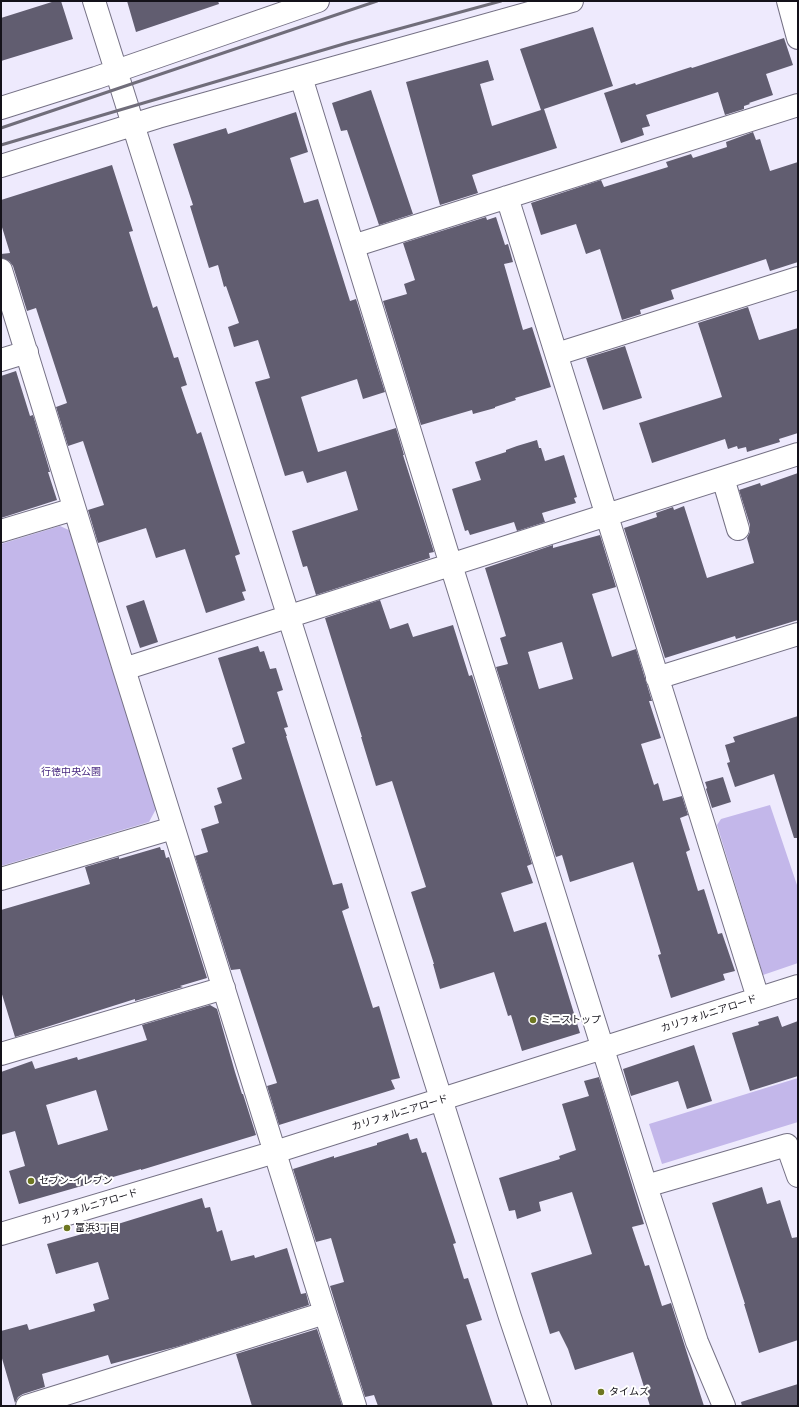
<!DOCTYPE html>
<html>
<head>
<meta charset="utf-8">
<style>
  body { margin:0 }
  #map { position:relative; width:799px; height:1407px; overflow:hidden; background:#eeeafd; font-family:"Fira Sans Condensed",sans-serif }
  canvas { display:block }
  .frame { position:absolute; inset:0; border:2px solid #14121a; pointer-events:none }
</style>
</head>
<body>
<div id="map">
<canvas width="799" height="1407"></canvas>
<div class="frame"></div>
</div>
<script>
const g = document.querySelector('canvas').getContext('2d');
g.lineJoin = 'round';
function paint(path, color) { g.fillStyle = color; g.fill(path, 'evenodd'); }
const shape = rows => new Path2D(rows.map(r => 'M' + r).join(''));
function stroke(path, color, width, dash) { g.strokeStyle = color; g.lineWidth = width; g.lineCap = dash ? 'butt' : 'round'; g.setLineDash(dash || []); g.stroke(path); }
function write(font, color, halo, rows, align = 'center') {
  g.font = font + ' "Fira Sans Condensed","Noto Sans JP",sans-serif'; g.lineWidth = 4; g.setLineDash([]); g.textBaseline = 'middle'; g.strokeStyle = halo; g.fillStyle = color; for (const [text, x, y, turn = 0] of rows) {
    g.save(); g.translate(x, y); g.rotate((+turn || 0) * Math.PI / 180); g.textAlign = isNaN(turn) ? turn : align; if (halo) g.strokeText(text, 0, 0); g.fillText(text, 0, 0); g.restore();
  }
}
const green = shape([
  [60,526,71,531,156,809,149,822,1,866,1,544],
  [770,805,798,888,798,963,763,975,717,825,721,819],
  [798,1078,798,1122,662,1164,649,1124]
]);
const building = shape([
  [55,1,61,1,73,39,1,61,1,18],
  [127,1,218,1,219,4,136,32],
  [593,27,613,86,541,110,520,49],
  [784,38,793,65,766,74,773,95,749,103,750,104,744,106,744,109,725,115,718,92,646,115,650,126,642,128,644,135,621,143,604,93,635,83,636,85,691,67,692,68],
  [488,60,494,80,480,84,492,126,544,109,557,148,472,175,478,193,440,205,406,82],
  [371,90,413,214,379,225,347,130,341,131,332,103],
  [296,112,308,152,290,158,304,203,318,199,350,301,356,299,385,392,363,399,357,379,301,397,318,452,396,428,404,455,403,455,434,552,429,553,430,558,316,595,307,566,303,567,292,531,358,510,346,471,307,483,303,471,285,476,255,382,270,378,258,340,234,347,228,327,239,323,226,286,224,287,218,265,209,268,190,206,193,205,173,144,226,128,228,134],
  [753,132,756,140,760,139,770,171,798,162,798,262,770,271,766,259,671,290,674,299,640,310,641,314,622,320,600,249,586,254,576,224,541,235,531,203,601,180,604,187,668,167,666,162,691,154,693,158,727,147,726,142],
  [112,165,133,231,129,232,153,308,157,306,174,358,178,357,187,385,181,387,197,434,201,432,240,554,235,556,246,591,242,592,245,600,206,613,185,549,156,558,146,528,98,543,88,510,104,505,83,441,68,446,56,407,67,403,36,308,27,311,13,266,9,261,1,258,1,254,10,253,1,224,1,200],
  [486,217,487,220,496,217,505,245,508,244,513,262,504,264,523,330,532,327,551,387,515,398,516,400,495,407,495,408,473,414,472,410,421,425,383,301,407,294,404,284,415,280,403,243],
  [748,307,759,340,798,328,798,433,779,439,780,442,747,452,746,447,738,449,737,446,728,449,725,439,652,463,639,423,722,397,698,323],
  [625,346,642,398,603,410,586,358],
  [16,371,30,416,33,415,50,472,48,472,57,500,1,518,1,376],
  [537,440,539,448,541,448,545,461,564,455,577,497,574,498,576,503,542,513,545,522,517,531,514,522,470,535,468,530,465,531,452,489,481,480,475,462,506,452,506,450,517,446],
  [798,473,798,620,736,639,735,636,665,658,624,528,657,517,656,513,673,507,674,510,684,506,707,578,754,563,747,538,750,532,750,525,739,490,760,483,761,486],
  [600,535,616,587,592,594,612,657,636,649,652,701,649,701,661,738,641,744,654,785,658,783,663,801,682,796,688,815,680,818,690,850,686,852,698,891,704,889,718,934,722,933,735,971,723,974,725,980,671,998,658,955,661,954,633,862,570,882,562,855,556,857,496,667,508,664,500,638,506,636,485,568,553,545,553,548],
  [562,642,573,679,539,689,528,652],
  [144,600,158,642,140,648,126,606],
  [380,600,390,629,408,623,413,637,453,625,469,676,472,675,532,864,527,866,533,883,501,893,514,932,546,922,580,1033,522,1051,511,1015,508,1016,494,972,440,989,433,964,434,964,411,892,426,887,392,781,376,786,361,737,362,737,325,618],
  [258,646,260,652,264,651,270,669,276,668,283,690,277,692,288,727,284,728,287,736,286,736,333,885,342,883,349,908,342,911,373,1008,379,1006,400,1078,391,1080,395,1089,279,1125,267,1086,277,1083,240,969,231,970,195,856,208,852,201,829,219,823,214,806,222,803,217,788,242,779,232,748,245,743,218,658],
  [798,716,798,838,794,838,774,774,735,787,727,763,730,762,725,745,735,742,733,737],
  [723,777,731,802,712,808,706,789,707,788,705,782],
  [160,847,161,850,164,850,166,858,169,857,207,978,180,986,183,987,135,1001,135,999,15,1037,1,991,1,910,90,884,85,867,119,857,119,859],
  [210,1005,217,1009,235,1072,242,1094,243,1094,256,1135,141,1170,141,1169,19,1204,9,1171,25,1166,15,1131,1,1135,1,1072,32,1061,35,1069,77,1057,78,1060,147,1040,142,1025],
  [96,1090,108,1130,58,1145,46,1105],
  [778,1016,782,1027,798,1021,798,1076,750,1091,732,1033,759,1025,758,1022],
  [694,1045,712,1101,687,1109,678,1081,631,1096,623,1069],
  [599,1077,644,1224,632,1227,645,1266,649,1265,662,1306,671,1303,704,1406,650,1406,633,1352,575,1370,568,1349,559,1331,550,1334,531,1273,592,1254,572,1192,539,1202,541,1211,517,1219,515,1210,509,1211,499,1178,560,1159,559,1156,576,1150,562,1104,589,1096,584,1081],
  [408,1133,410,1140,417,1138,422,1153,426,1152,456,1243,453,1244,464,1279,468,1278,482,1320,466,1325,493,1406,378,1406,374,1395,365,1397,337,1309,330,1286,344,1282,331,1238,316,1242,293,1169,334,1156,334,1158,377,1145,377,1143],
  [762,1187,767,1204,780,1200,792,1238,798,1237,798,1340,759,1353,744,1304,745,1304,712,1203],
  [202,1198,205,1208,210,1207,217,1232,222,1230,231,1261,254,1255,255,1258,287,1248,301,1294,306,1293,309,1305,179,1346,111,1364,108,1355,42,1374,45,1387,23,1394,18,1397,15,1403,1,1355,1,1331,27,1324,29,1330,95,1311,93,1304,109,1299,98,1262,56,1274,47,1244,121,1223],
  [317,1329,342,1405,252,1406,236,1354],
  [798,1384,798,1406,742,1406,741,1402]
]);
const minor = shape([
  [94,1,510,1317,540,1406],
  [788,1,798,38],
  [301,77,451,565,646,1186,697,1342,724,1406],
  [1,108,96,78,318,1],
  [1,166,158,117,572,1],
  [507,197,758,998],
  [353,246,798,105],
  [1,270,124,669,325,1313,355,1406],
  [557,354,798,278],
  [1,360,27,352],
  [723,478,738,529],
  [1,531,74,509],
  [124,669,798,454],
  [657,678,798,634],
  [1,879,173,828],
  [1,1054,224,988],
  [646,1186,787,1145,798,1176],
  [1,1234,275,1152,798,986],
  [27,1406,325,1313]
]);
const rail = shape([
  [1,128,377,1],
  [1,145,347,43,501,1]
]);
const markers = [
  [533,1020,4,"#6e7721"],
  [31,1181,4,"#6e7721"],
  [67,1228,4,"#6e7721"],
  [601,1392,4,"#6e7721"]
];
const parkNames = [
  ["行徳中央公園",71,772]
];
const streetNames = [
  ["カリフォルニアロード",709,1014,-18],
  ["カリフォルニアロード",400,1113,-17],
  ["カリフォルニアロード",90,1207,-17]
];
const poiNames = [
  ["ミニストップ",541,1020],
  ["セブン-イレブン",39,1181],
  ["富浜3丁目",75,1228],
  ["タイムズ",609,1392]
];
paint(green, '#c3b7ea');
paint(building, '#615d70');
stroke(minor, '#757185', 24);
stroke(minor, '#fff', 22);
stroke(rail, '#706d7a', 3);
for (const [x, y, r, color] of markers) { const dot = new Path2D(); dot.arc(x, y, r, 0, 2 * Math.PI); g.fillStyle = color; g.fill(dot); stroke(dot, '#fff', 1.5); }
write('10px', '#472880', '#fff', parkNames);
write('10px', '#14121a', '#fff', streetNames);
write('10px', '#14121a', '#fff', poiNames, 'left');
</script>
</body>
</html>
